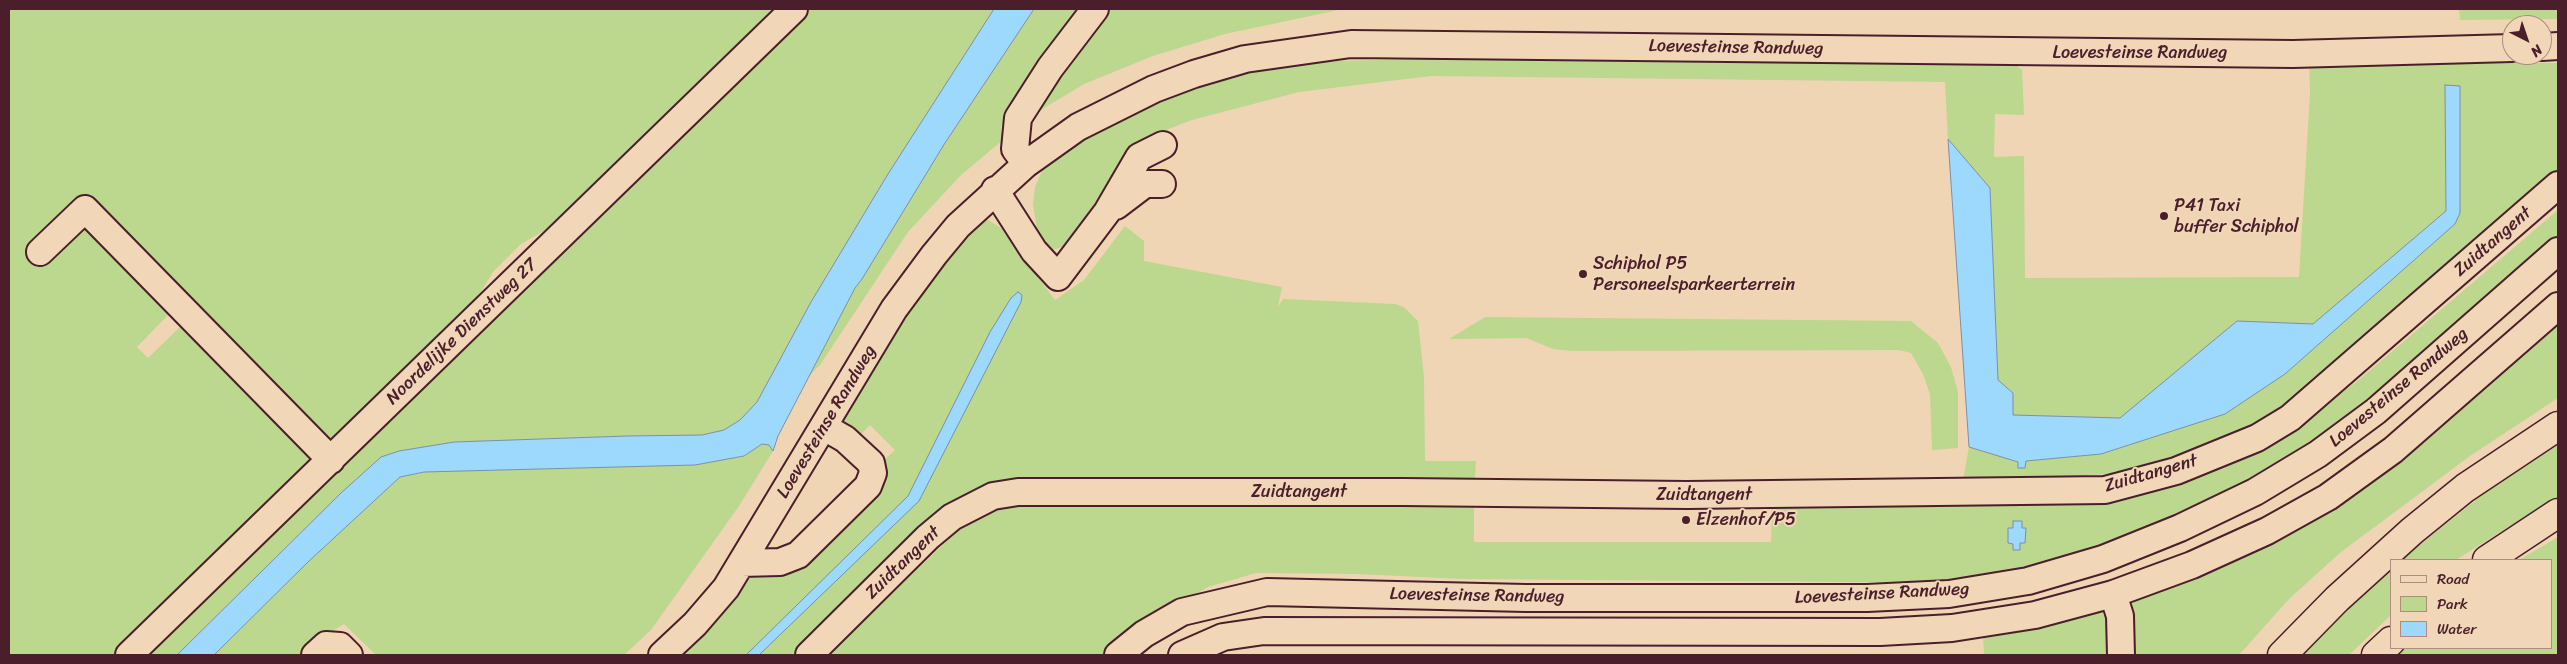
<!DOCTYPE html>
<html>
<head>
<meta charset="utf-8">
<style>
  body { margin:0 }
  #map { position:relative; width:2567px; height:664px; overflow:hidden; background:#f0d5b4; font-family:Sriracha,sans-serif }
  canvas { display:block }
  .frame { position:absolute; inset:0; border:10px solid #4a1f2b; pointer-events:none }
  .legend { position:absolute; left:2390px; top:559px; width:162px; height:90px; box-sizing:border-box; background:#f1d6b8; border:1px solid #ae8d80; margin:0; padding:6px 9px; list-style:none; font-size:15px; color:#4a1f2b }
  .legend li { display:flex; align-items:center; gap:10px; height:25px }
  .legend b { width:25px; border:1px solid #ae8d80 }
  .north { position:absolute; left:2502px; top:15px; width:50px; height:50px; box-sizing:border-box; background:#f1d6b8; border:1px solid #ae8d80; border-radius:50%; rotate:139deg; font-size:14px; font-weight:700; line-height:20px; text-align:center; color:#4a1f2b }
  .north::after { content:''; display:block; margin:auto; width:18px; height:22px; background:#4a1f2b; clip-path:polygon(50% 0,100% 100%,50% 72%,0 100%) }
</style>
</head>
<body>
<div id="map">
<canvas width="2567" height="664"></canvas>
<div class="frame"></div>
<ul class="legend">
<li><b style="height:6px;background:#f1d6b8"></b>Road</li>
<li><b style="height:14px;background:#bcd78e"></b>Park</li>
<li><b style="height:14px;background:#9cd9fd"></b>Water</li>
</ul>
<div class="north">N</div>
</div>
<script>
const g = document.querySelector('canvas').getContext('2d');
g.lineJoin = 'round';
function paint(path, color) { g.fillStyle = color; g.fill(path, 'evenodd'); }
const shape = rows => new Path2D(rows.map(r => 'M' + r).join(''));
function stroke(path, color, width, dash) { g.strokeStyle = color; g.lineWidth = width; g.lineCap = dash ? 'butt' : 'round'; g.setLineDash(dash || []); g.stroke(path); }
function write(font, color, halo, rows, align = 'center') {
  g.font = font + ' Sriracha,sans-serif'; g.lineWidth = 4; g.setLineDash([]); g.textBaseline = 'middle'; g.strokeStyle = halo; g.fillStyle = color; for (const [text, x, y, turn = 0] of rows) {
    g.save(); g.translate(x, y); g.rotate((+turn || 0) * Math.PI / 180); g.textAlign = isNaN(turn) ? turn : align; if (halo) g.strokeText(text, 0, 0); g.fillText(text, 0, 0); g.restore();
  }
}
const green = shape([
  [9,9,787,9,580,210,521,244,493,272,458,329,337,447,82,217,169,300,161,308,168,315,137,347,148,358,180,327,187,335,195,326,317,464,123,655,9,655],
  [809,9,994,9,888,174,811,302,757,402,740,420,724,430,702,435,627,436,454,442,399,451,381,457,341,493,177,655,143,655],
  [1034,9,1076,9,1001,127,1003,140,961,175,908,232,820,365,809,376,855,288,862,279,945,143],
  [1107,9,1343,9,1225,34,1153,56,1084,84,1034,114],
  [2459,9,2558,9,2558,19,2460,20],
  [1650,54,2014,64,2022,70,2024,115,1995,114,1994,157,2024,156,2025,278,2299,277,2310,93,2309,61,2558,63,2558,174,2279,420,2204,452,2119,473,2066,477,1963,480,1969,447,2018,462,2018,467,2026,461,2101,454,2225,414,2285,374,2455,224,2445,86,2446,211,2313,324,2237,321,2121,418,2013,415,2013,393,1998,380,1990,188,1948,139,1945,82,1431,76,1299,92,1192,120,1137,141,1065,246,1049,251,1037,229,1033,205,1035,187,1043,169,1056,156,1108,124,1168,94,1233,73,1331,61],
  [2558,210,2558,243,2378,404,2259,485,2130,542,1978,583,1463,579,1356,574,1256,573,1208,587,1161,615,1106,655,829,655,957,531,983,514,1009,506,1474,507,1474,542,1771,542,1772,507,1990,506,2122,500,2194,475,2274,441,2355,383],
  [988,220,1001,228,1055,300,1084,280,1125,226,1144,241,1144,261,1282,287,1278,307,1283,299,1395,304,1404,307,1418,321,1424,377,1425,461,1476,461,1475,479,1123,477,1010,480,981,488,947,505,791,655,678,655,747,572,757,567,802,570,875,498,882,462,895,450,870,425,858,437,838,427,932,271,972,227],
  [2558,315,2558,398,2470,456,2341,552,2289,599,2239,655,2126,655,2126,612,2138,596,2204,570],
  [1485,317,1911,321,1938,343,1951,367,1958,392,1958,448,1932,450,1930,394,1923,374,1911,353,1899,350,1572,351,1553,349,1526,338,1449,339],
  [762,444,769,445,773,451,739,506,651,630,624,655,376,655,344,624,317,640,301,655,214,655,308,562,400,477,424,472,695,465,744,456],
  [2558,445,2558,499,2503,530,2456,560,2401,560,2481,496],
  [2558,537,2558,655,2395,655,2403,648,2551,648,2551,560,2519,560],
  [2391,569,2391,615,2349,655,2300,655],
  [2098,608,2116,630,2116,655,1984,655,1983,634]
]);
const water = shape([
  [994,9,1034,9,945,143,862,279,855,288,778,436,773,451,769,445,762,444,744,456,695,465,424,472,400,477,308,562,214,655,177,655,341,493,381,457,399,451,454,442,627,436,702,435,724,430,740,420,757,402,811,302,888,174,994,9],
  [2445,85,2460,86,2460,213,2455,224,2285,374,2225,414,2101,454,2026,461,2025,468,2018,468,2018,462,1969,447,1948,139,1990,188,1998,380,2013,393,2013,415,2120,418,2237,321,2313,324,2446,211,2445,85],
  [1018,292,1022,295,1021,302,919,501,759,655,746,655,908,496,990,332,1011,298,1018,292],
  [2013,521,2022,521,2022,528,2026,528,2025,543,2020,543,2020,550,2013,550,2013,544,2008,543,2008,528,2013,528,2013,521]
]);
const minor = shape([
  [2542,47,2558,46],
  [1026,164,1015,149,1018,118,1050,68,1095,9],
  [995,190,1034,251,1058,277,1107,212,1139,157,1163,145],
  [1116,206,1145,184,1162,184],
  [40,252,85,209,331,460],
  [741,563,780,562,798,555,868,486,873,473,871,463,845,439,824,427],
  [2113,594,2120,616,2121,655],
  [129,655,794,9],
  [315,655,326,645,340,646,349,655],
  [662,655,695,624,726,588,894,309,934,255,958,226,1026,164,1078,127,1154,89,1194,74,1245,59,1351,44,2293,54,2512,48],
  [809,655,928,537,952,517,993,496,1018,492,1403,492,1687,495,2105,490,2176,471,2257,438,2290,418,2558,185],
  [1118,655,1144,634,1182,612,1267,592,1526,598,1867,598,1949,594,2028,581,2103,559,2180,528,2255,492,2318,454,2376,411,2558,251],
  [1182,655,1223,637,1264,631,1880,632,1952,628,2035,615,2113,594,2192,565,2267,531,2328,497,2393,450,2558,306]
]);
const highway = shape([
  [2487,560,2558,513],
  [2282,655,2337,599,2412,531,2465,488,2558,426],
  [2376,655,2391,641]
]);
const markers = [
  [2164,216,5,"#4a1f2b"],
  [1583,274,5,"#4a1f2b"],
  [1686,520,5,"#4a1f2b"]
];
const streetNames = [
  ["Loevesteinse Randweg",1736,48,1],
  ["Loevesteinse Randweg",2140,53],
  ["Zuidtangent",2493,242,-41],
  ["Noordelijke Dienstweg 27",462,332,-44],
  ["Loevesteinse Randweg",2399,388,-40],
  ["Loevesteinse Randweg",827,422,-59],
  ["Zuidtangent",2151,474,-16],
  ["Zuidtangent",1299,492],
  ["Zuidtangent",1704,495],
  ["Zuidtangent",903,563,-44],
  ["Loevesteinse Randweg",1882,594,-3],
  ["Loevesteinse Randweg",1477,596,1]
];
const poiNames = [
  ["P41 Taxi",2174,206],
  ["buffer Schiphol",2174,227],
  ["Schiphol P5",1593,264],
  ["Personeelsparkeerterrein",1593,285],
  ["Elzenhof/P5",1696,520]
];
paint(green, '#bcd78e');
paint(water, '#9cd9fd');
stroke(water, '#7b8fa9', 1);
stroke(minor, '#4a1f2b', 30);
stroke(highway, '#4a1f2b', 31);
stroke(minor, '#f1d6b8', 26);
stroke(highway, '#f1d6b8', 28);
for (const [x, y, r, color] of markers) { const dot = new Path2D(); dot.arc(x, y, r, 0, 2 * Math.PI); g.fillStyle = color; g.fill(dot); stroke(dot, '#f1d6b8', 2); }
write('18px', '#4a1f2b', '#f1d6b8', streetNames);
write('18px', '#4a1f2b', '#f1d6b8', poiNames, 'left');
</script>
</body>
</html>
